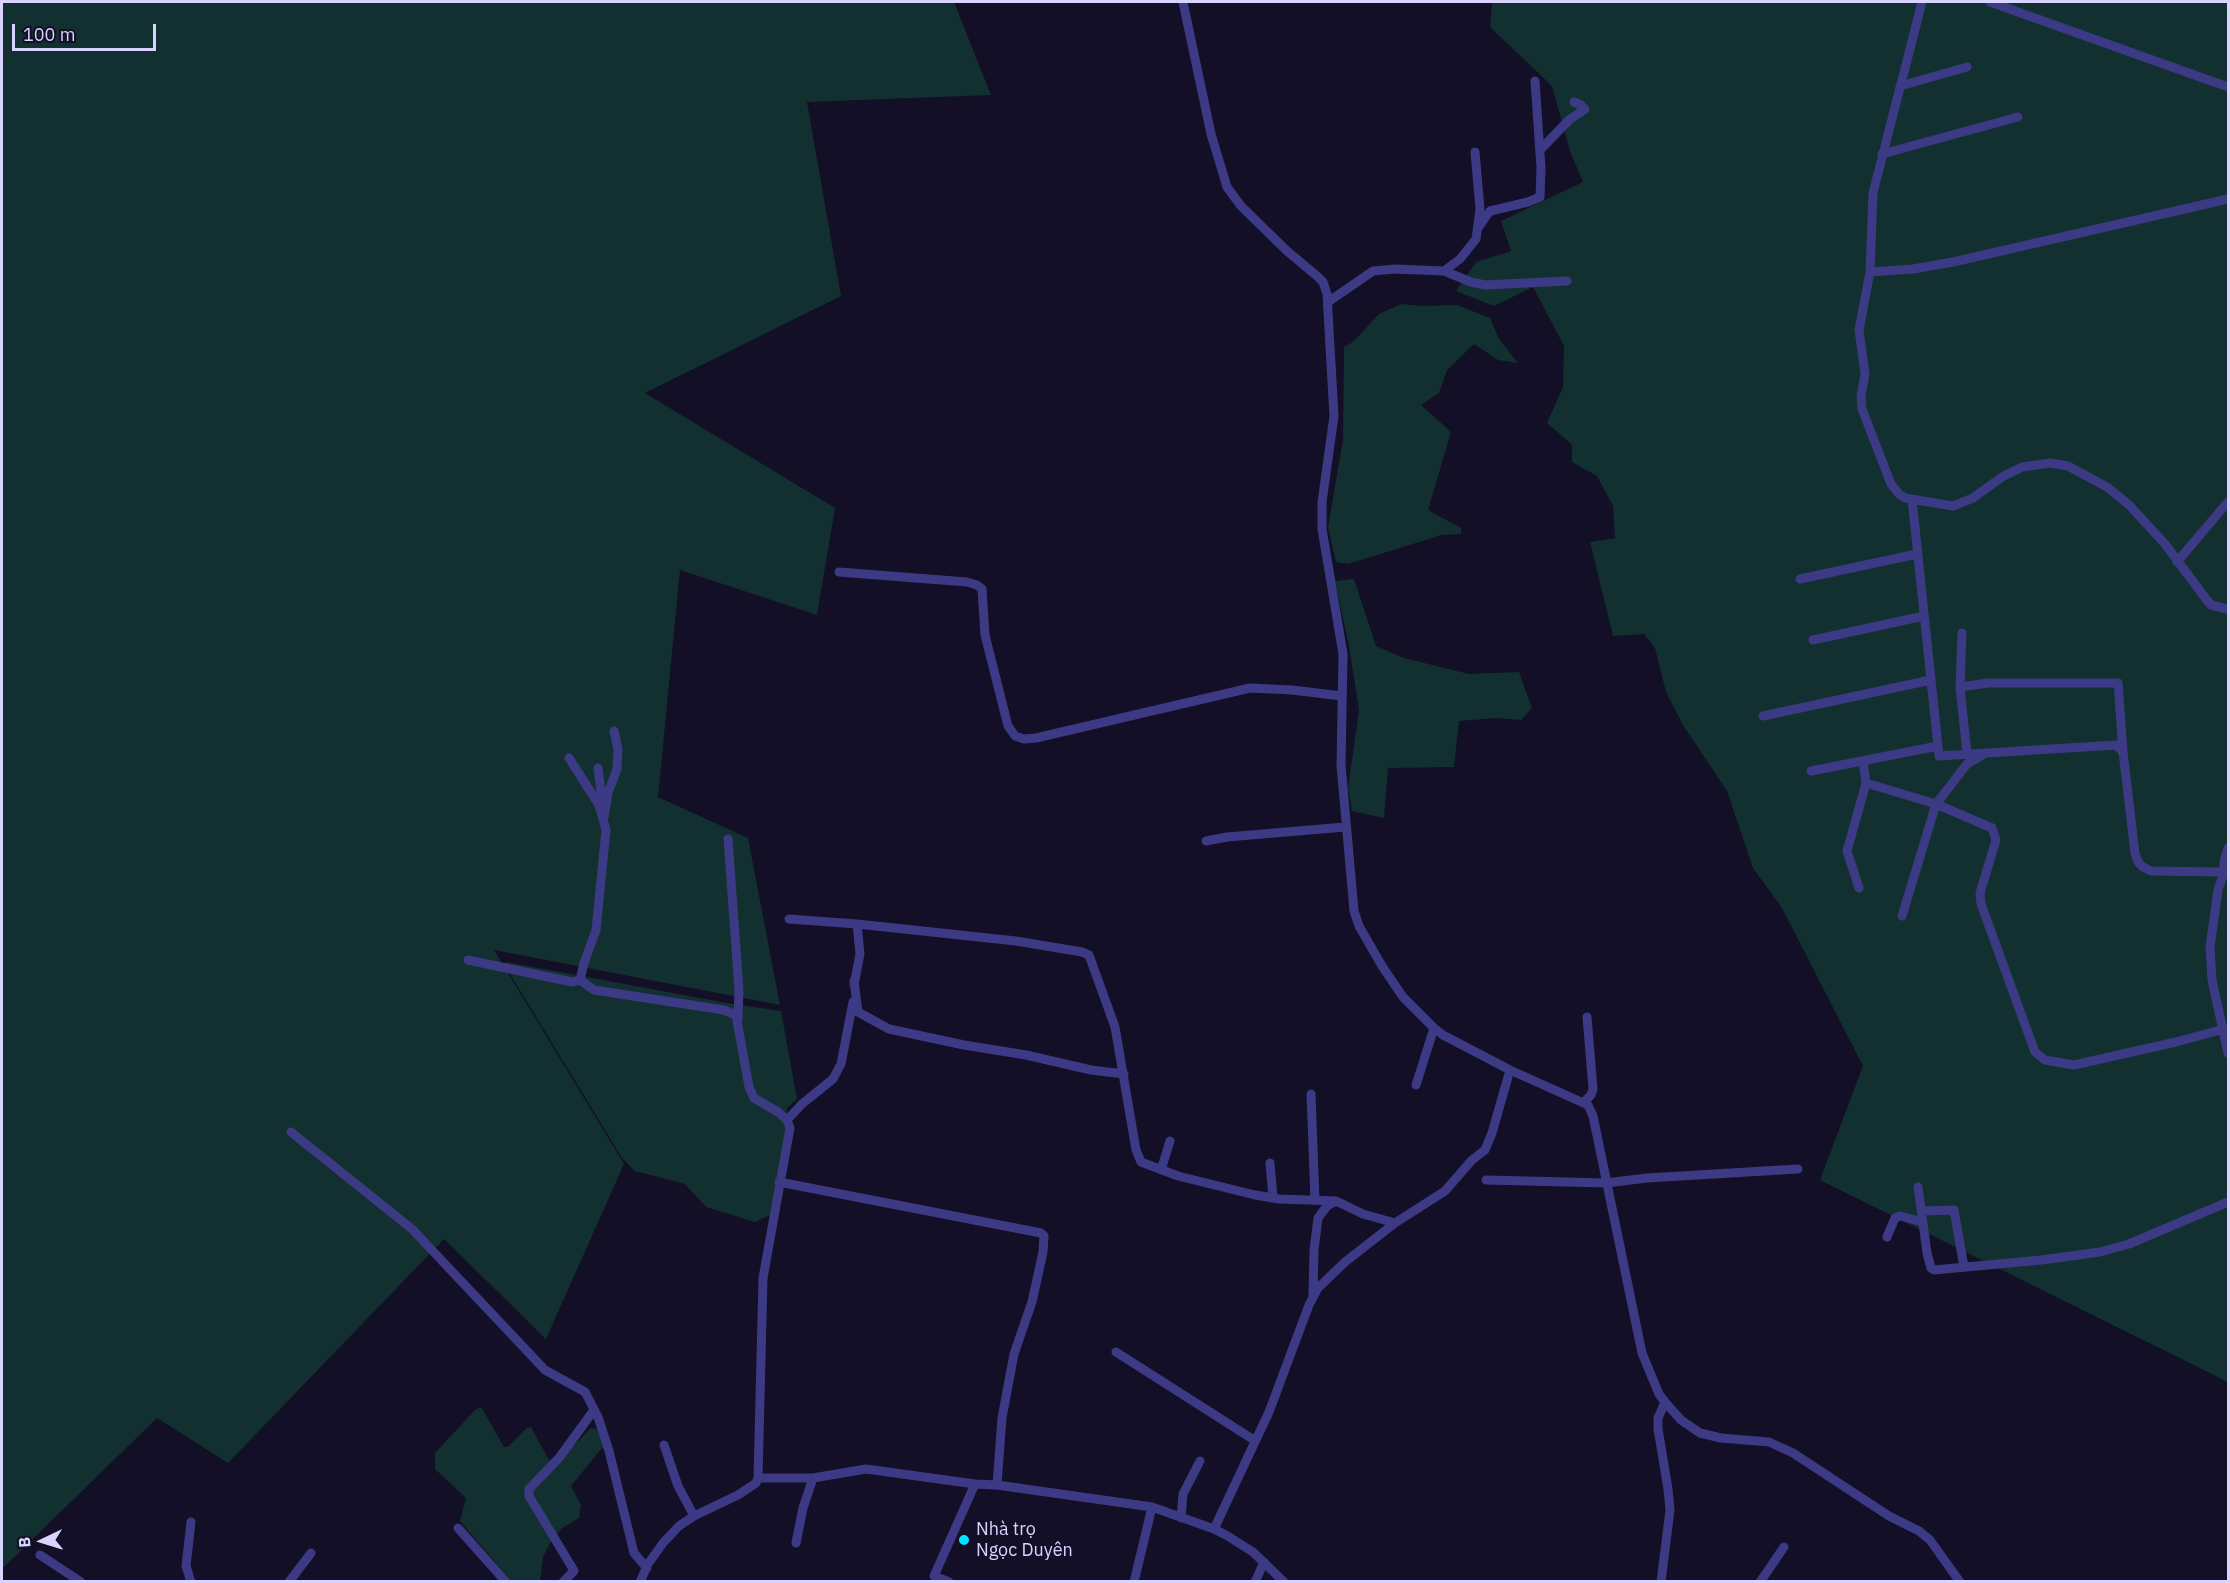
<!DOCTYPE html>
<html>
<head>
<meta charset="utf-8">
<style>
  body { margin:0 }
  #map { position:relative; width:2230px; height:1583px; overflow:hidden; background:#130f26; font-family:"IBM Plex Sans",sans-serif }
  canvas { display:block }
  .frame { position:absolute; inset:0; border:3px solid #d9d4ff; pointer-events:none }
  .north { position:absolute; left:12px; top:1511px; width:60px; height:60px; -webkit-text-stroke:4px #130f26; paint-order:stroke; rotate:266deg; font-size:16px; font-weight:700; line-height:24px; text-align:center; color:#d9d4ff }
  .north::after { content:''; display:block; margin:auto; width:21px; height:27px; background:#d9d4ff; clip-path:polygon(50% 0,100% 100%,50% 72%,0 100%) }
  .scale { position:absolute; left:12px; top:24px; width:144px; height:27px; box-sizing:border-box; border:3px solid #d9d4ff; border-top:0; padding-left:8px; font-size:18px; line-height:21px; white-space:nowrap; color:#d9d4ff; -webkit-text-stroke:4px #130f26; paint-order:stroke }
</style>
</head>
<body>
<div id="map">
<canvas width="2230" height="1583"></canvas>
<div class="frame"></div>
<div class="north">B</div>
<div class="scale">100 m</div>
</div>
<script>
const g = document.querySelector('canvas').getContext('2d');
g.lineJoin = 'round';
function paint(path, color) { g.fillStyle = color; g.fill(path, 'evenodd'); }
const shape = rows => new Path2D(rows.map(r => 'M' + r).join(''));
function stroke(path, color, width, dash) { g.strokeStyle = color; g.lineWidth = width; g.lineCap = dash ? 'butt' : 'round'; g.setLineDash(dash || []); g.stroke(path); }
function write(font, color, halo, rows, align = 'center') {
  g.font = font + ' "IBM Plex Sans",sans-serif'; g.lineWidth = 4.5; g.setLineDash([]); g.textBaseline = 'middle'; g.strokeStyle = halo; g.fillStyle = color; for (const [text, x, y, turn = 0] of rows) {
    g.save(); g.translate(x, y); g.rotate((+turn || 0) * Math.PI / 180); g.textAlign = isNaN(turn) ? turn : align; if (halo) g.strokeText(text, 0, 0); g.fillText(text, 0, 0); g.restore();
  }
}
const green = shape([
  [2,2,954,2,991,95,807,102,841,296,645,393,835,508,817,615,680,570,658,797,748,838,780,1005,494,950,624,1164,546,1339,444,1239,228,1463,157,1418,2,1569],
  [1492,2,2228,2,2228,1382,1820,1180,1863,1066,1782,908,1753,868,1727,791,1683,725,1666,692,1655,648,1644,634,1613,636,1590,542,1615,538,1613,506,1597,476,1572,462,1572,445,1547,423,1563,387,1564,346,1533,287,1494,306,1456,291,1476,262,1511,251,1501,221,1583,182,1570,151,1552,86,1490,27],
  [1401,304,1423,306,1457,305,1490,318,1499,339,1518,363,1498,360,1474,344,1447,370,1439,393,1421,405,1451,432,1428,510,1461,528,1461,534,1442,535,1348,564,1336,562,1328,527,1343,440,1344,347,1353,342,1379,314],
  [1354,579,1376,646,1404,658,1469,674,1519,672,1532,708,1521,720,1497,718,1459,721,1454,767,1388,768,1384,818,1352,811,1348,788,1359,710,1349,646,1335,581],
  [506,962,727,1003,781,1011,797,1099,787,1108,786,1129,770,1215,755,1222,706,1207,685,1184,635,1171,622,1158,504,964],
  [481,1407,504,1447,508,1447,527,1428,531,1427,549,1460,557,1462,591,1428,597,1429,603,1447,571,1486,581,1505,579,1518,562,1528,550,1543,543,1557,540,1581,511,1581,460,1521,466,1498,435,1469,435,1453,475,1410]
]);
const minor = shape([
  [1183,2,1211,134,1227,187,1241,206,1287,251,1317,276,1323,282,1327,294,1334,416,1322,502,1322,529,1343,654,1341,765,1354,911,1359,926,1382,966,1403,997,1434,1028,1443,1035,1510,1070,1588,1105,1593,1116,1642,1353,1659,1394,1665,1402,1681,1420,1700,1433,1721,1438,1769,1442,1793,1453,1889,1516,1919,1531,1930,1540,1960,1582],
  [1922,2,1873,193,1870,272,1859,330,1865,374,1861,396,1862,409,1891,484,1899,494,1905,498,1953,506,1973,498,2002,477,2022,467,2050,463,2068,466,2107,487,2129,505,2165,544,2206,599,2211,605,2228,609],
  [1990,2,2228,87],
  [1900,86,1967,67],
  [1574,102,1581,105,1584,109],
  [1540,150,1569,120,1585,109],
  [1882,154,2018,117],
  [1478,228,1490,211,1528,202,1540,197,1541,168,1535,81],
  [1444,271,1460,259,1476,239,1480,209,1475,152],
  [1870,272,1913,269,1953,262,2228,199],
  [1328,302,1373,271,1395,269,1444,271,1471,282,1485,285,1567,281],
  [1912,499,1939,756,2116,745,2123,752,2135,853,2138,862,2143,867,2151,871,2224,872],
  [2177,562,2228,502],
  [839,572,967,582,977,585,982,589,985,635,1008,726,1015,736,1024,739,1036,738,1250,688,1292,690,1342,696],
  [1800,579,1917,554],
  [1962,633,1960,687,1967,754],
  [1813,640,1924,616],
  [1960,687,1988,683,2118,683,2123,752],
  [1763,716,1931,680],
  [569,758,599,805,606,830,596,930,584,963,580,980,594,990,724,1010,736,1015,749,1087,754,1098,778,1112,787,1120,790,1128,763,1278,758,1478],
  [1863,761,1866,783,1936,804,1992,828,1996,840,1980,893,1981,904,2035,1052,2045,1060,2074,1065,2176,1042,2224,1029],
  [598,768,604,817,608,793,617,769,618,749,614,731],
  [1811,771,1938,746],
  [728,839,739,990,738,1020],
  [1206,841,1227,837,1345,827],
  [2228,848,2224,862,2224,872,2218,890,2210,947,2212,980,2228,1053],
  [1859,888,1847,851,1866,783],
  [1902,916,1936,804,1967,764,1984,754],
  [789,919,857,924,860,954,854,985],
  [857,924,1016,941,1082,952,1089,955,1115,1027,1136,1150,1141,1162,1178,1176,1255,1195,1279,1199,1336,1201,1363,1214,1395,1223],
  [468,960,572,982,580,980],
  [854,981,858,1012,889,1029,964,1045,1026,1055,1091,1070,1124,1074],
  [1416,1085,1434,1028],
  [1311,1094,1315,1200],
  [1583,1103,1591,1095,1593,1089,1587,1017],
  [787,1120,802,1104,833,1079,841,1064,853,1002],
  [291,1132,412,1229,545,1370,585,1392,598,1417,609,1451,634,1553,647,1568],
  [1270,1163,1273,1198],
  [1161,1170,1170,1141],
  [1486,1180,1606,1183,1647,1178,1798,1169],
  [779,1182,1041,1233,1044,1236,1043,1252,1032,1302,1014,1354,1002,1418,997,1485],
  [1918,1187,1927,1253,1931,1268,1934,1270,2041,1260,2100,1252,2129,1244,2228,1202],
  [1921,1211,1954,1210,1964,1267],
  [1887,1237,1895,1218,1900,1216,1923,1222],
  [1313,1295,1314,1250,1318,1218,1327,1206,1336,1201],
  [1116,1352,1254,1440],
  [664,1445,678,1486,694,1516],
  [1181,1518,1183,1494,1200,1461],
  [191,1522,186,1566,191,1582],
  [458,1528,506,1582],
  [1214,1529,1269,1412,1309,1305,1318,1288,1345,1262,1395,1223,1445,1191,1472,1160,1485,1150,1492,1133,1510,1070],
  [796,1543,803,1508,813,1478],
  [40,1555,81,1582],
  [289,1582,311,1553],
  [563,1582,574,1571,573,1569,529,1496,529,1489,559,1458,594,1410],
  [640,1582,648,1564,663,1543,679,1526,694,1516,738,1495,756,1483,758,1478,813,1478,866,1469,975,1484,997,1485,1152,1507,1214,1529,1226,1535,1253,1552,1284,1582],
  [949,1582,934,1576,975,1484],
  [1134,1582,1152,1507],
  [1255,1582,1264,1562],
  [1661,1582,1670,1510,1668,1489,1658,1429,1658,1418,1665,1402],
  [1760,1582,1784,1547]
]);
const markers = [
  [964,1540,6,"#00e5ff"]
];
const poiNames = [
  ["Nhà trọ",976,1530],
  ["Ngọc Duyên",976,1551]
];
paint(green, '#12302f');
stroke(minor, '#3d3a85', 9);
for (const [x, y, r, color] of markers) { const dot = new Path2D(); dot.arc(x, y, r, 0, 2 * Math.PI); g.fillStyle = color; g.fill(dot); stroke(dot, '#130f26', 2); }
write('18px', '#d9d4ff', '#130f26', poiNames, 'left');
</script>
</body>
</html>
